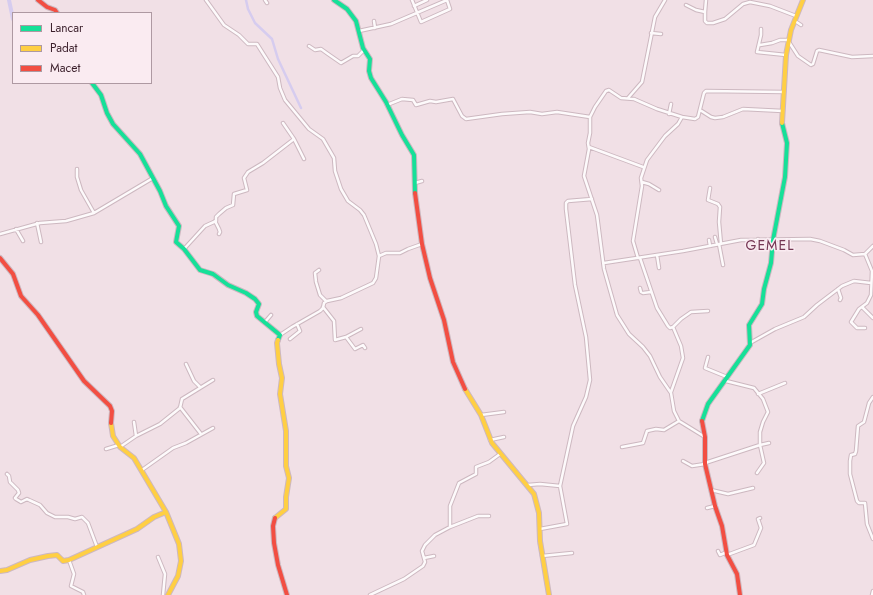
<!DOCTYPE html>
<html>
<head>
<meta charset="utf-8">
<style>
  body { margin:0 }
  #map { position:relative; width:873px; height:595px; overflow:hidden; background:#f1e0e6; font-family:Jost,sans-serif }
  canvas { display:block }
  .legend { position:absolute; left:12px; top:12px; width:140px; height:72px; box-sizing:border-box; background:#faebf1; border:1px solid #ae99a2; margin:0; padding:5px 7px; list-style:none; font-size:12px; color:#3b1f2b }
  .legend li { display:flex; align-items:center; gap:8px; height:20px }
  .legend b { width:20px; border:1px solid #ae99a2 }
</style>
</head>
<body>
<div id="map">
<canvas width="873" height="595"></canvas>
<ul class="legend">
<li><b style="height:5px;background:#16e098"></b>Lancar</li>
<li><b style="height:5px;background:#ffcf43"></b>Padat</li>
<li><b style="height:5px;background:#f24e42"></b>Macet</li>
</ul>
</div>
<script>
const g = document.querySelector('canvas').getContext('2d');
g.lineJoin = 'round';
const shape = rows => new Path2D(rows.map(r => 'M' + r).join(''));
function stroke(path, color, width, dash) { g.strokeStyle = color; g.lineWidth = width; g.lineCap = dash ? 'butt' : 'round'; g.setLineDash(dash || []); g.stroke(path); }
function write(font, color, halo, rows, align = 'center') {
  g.font = font + ' Jost,sans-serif'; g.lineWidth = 3; g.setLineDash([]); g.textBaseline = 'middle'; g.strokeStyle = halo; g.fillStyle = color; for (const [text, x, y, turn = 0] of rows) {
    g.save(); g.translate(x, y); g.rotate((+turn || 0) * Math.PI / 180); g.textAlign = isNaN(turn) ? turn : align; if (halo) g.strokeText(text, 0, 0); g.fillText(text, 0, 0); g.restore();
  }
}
const stream = shape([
  [538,543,547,595]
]);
const canal = shape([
  [246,0,248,9,255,23,272,39,278,59,301,108]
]);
const river = shape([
  [9,0,13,19]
]);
const street = shape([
  [206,0,224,25,239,35,248,44,257,44,278,77,280,88,285,100,309,129,323,139,334,158,335,171,341,189,348,201,360,210,364,215,376,244,379,256],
  [265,0,267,3],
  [412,0,421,22,450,9,447,0],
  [706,0,705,12,705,21,707,23,713,23,725,19,743,4,750,2,770,6,796,16],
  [686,5,696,10,705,12],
  [414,6,427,0],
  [374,21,375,28],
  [795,21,801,25],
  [761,29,761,35,757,52,786,55],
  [359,31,391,24,447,0],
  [651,33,661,34],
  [789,42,798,56,811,65,813,64,817,51,819,50,852,57,873,56],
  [760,45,772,43,780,40,788,40],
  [309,46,315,50,321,49,328,54,341,63,353,56,358,56,364,50],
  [628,98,642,82,655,17,665,0],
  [387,105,402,99,413,100,416,105,430,101,436,102,453,99,462,116,466,119,502,114,530,112,542,114,557,112,590,117,595,107,606,91,609,90,621,98,634,99,657,109,682,117],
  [700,110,711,117,715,118,723,117,743,109,783,111],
  [669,114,671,104],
  [590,117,590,133,588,143,589,149,584,176,597,215,604,269,617,315,629,334,643,347,650,356,660,377,671,393,674,411,679,421,705,437],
  [283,123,294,139],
  [589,147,643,167],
  [77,169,77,177,81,190,94,213],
  [642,182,649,184,659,190],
  [415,183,422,181],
  [710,188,708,200,718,204,720,207,719,222,721,244],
  [215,221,219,229,220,232,219,234],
  [37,223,41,242],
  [16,229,23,241],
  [0,234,40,223,66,221,94,213,153,178],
  [715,237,717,244],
  [758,239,758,246,764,247],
  [709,240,710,246],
  [719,244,723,265],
  [184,249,205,226,216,221,216,217,219,214,226,208,233,205,234,194,247,190,244,178,248,172,263,163,294,139,304,159],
  [865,254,873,246],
  [657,255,659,268],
  [638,258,633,241,642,186,641,178,647,160,665,136,678,124,682,117,695,119,698,117,704,93,706,91,784,92],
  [640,258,657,308,668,326,670,328,673,327,681,319,691,312,708,311],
  [604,263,683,251,741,240,810,239,820,241,844,250,853,255,865,254,872,271,871,295,867,303,859,309,851,322,857,328,865,328],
  [319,270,315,273,316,282,320,295,326,301],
  [640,288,641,292,643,293,651,292],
  [838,289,841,298,840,300],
  [323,307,334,321,335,340,346,337,361,329],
  [862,307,873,318],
  [265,322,271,315],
  [280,335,292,327,320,311,323,308,324,303,327,301,341,298,373,283,376,278,379,256,386,253,400,253,408,249,422,244],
  [346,337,355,349,363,345,365,348],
  [290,339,300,331,297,324],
  [750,343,775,329,804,317,817,305,842,286,854,281,871,283],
  [708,357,705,368,727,377],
  [186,364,194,381,200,387],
  [671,392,683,358,681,346,673,327],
  [758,394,785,383],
  [873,397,869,403,864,422,858,426,856,451,855,454,851,455,850,461,850,474,857,501,859,503,865,503,867,524,873,539],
  [180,407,201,434],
  [481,415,504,412],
  [134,422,136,436],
  [490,440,504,437],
  [120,447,136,436,160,424,180,408,182,399,213,380],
  [622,447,643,443,647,431,656,429,664,430,679,421],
  [106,449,119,445],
  [683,461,692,466,705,464],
  [705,463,760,445,760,432,763,422,768,412,763,399,754,388,726,381],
  [142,470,173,448,186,443,213,428],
  [757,473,764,463,760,445,769,443],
  [7,474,9,476,10,482,18,490,19,493,15,498,16,499,21,502,27,499,29,500,40,505,47,513,55,517,68,517,75,519,82,517,88,523,97,547],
  [528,485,540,484,560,486],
  [711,490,728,494,753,488],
  [707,508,715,506],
  [450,527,478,516,489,516],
  [540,529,567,524,560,486,573,426,586,397,590,380,586,337,575,285,566,209,566,203,568,201,592,199],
  [718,551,720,555,727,552],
  [727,555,754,545,761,528,758,519,760,518],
  [542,556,572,553],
  [158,557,165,574,163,595],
  [424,558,434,556],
  [69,560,74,574,71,586,83,592,84,595],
  [370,595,404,579,423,566,425,562,422,551,425,545,435,535,450,527,450,506,459,483,476,474,476,467,489,462,500,454],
  [872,595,873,591]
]);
const fast = shape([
  [334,0,347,9,356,21,363,48,370,59,369,71,371,78,386,102,402,135,414,155,415,193],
  [92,83,101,95,107,113,113,124,140,154,160,191,166,206,179,226,176,242,184,249,200,270,213,274,228,285,246,293,255,299,259,304,256,312,257,316,280,335,278,340],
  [702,421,708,404,750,345,749,325,762,304,764,289,771,263,773,240,785,177,787,143,782,123]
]);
const slow = shape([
  [782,123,786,55,791,30,803,0],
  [465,389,481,415,492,443,534,494,539,513,540,541,549,595],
  [166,512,179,544,181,561,178,576,168,595],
  [275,518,286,509,286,497,289,478,286,466,286,431,280,394,282,378,279,364,277,343,278,340],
  [0,571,7,570,30,560,48,556,57,555,63,561,69,560,137,529,154,517,166,512,134,458,120,447,113,436,111,423]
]);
const jam = shape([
  [38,0,47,7,55,10,57,13],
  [415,193,422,244,430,278,444,320,453,362,465,389],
  [0,258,13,274,21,296,38,315,84,381,110,406,112,411,111,423],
  [702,421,705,437,705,464,715,506,722,526,727,555,737,574,740,595],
  [275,518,273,526,274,543,278,565,287,595]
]);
const quarterNames = [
  ["GEMEL",770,247]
];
stroke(stream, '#d6ccef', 1);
stroke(canal, '#d6ccef', 2.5);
stroke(river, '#d6ccef', 4);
stroke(street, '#cdb8c0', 4.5);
stroke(fast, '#cdb8c0', 6);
stroke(slow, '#cdb8c0', 6);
stroke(jam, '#cdb8c0', 6);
stroke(street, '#fdfafb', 2.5);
stroke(fast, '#16e098', 4);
stroke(slow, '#ffcf43', 4);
stroke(jam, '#f24e42', 4);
g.letterSpacing = '1px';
write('14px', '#753754', '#faebf1', quarterNames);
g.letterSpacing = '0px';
</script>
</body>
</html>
